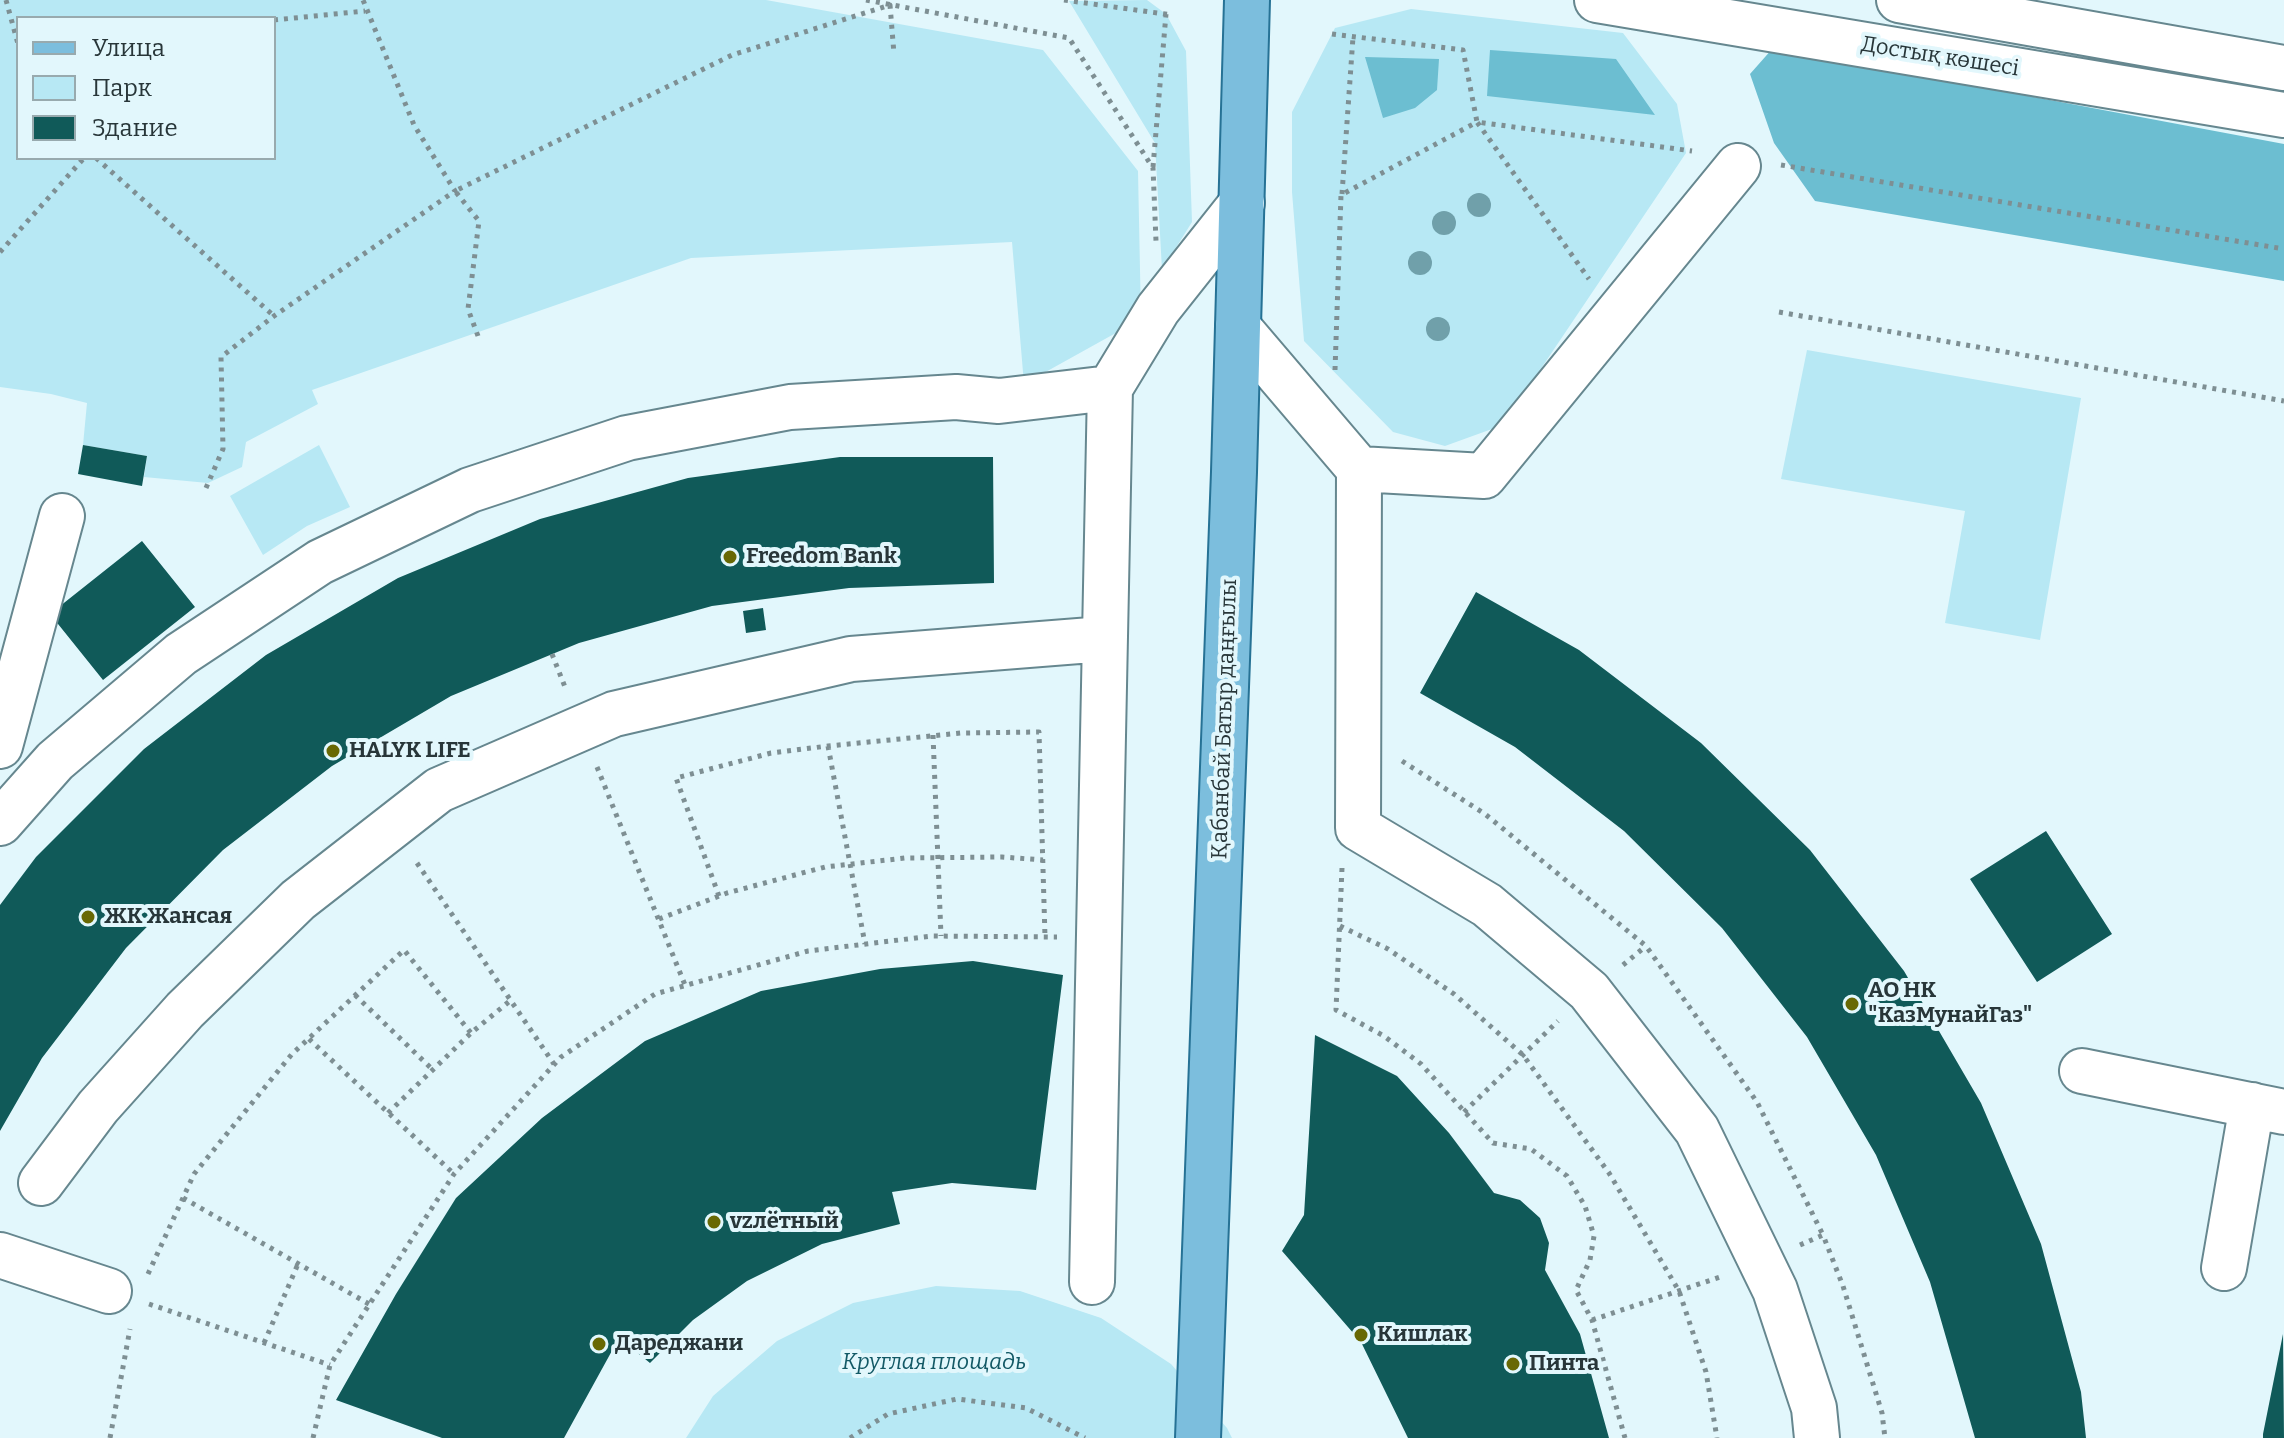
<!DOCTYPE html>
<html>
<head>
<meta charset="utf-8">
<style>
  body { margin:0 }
  #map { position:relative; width:2284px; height:1438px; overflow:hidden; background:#e2f7fc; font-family:Bitter,serif }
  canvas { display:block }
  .legend { position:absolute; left:16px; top:16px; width:260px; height:144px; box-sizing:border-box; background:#e2f7fc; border:2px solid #98aaae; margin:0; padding:10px 14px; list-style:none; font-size:24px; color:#283639 }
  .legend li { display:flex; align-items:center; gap:16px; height:40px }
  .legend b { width:40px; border:2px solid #98aaae }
</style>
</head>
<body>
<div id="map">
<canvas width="2284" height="1438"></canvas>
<ul class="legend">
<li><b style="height:10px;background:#7cbedd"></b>Улица</li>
<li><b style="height:22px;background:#b7e8f4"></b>Парк</li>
<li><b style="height:22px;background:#105a59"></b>Здание</li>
</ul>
</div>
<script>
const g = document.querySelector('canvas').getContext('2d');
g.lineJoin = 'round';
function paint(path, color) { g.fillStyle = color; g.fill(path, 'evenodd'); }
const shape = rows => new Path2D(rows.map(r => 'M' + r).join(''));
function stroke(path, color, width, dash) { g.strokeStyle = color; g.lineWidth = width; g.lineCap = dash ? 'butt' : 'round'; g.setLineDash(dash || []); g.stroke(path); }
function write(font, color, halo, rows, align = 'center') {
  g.font = font + ' Bitter,serif'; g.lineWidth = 8; g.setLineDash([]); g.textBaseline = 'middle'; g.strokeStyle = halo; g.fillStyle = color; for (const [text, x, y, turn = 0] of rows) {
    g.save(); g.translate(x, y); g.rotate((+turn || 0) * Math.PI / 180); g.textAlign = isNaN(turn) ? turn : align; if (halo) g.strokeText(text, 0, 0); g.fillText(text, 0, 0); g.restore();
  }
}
const green = shape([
  [0,0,766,0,1043,50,1138,171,1141,319,1024,384,1012,242,691,258,312,390,318,404,246,442,242,467,208,483,144,477,147,456,83,445,87,403,51,394,0,387],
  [18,18,274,18,274,158,18,158],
  [1147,0,1166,14,1186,51,1192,222,1162,270,1155,143,1069,1],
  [1411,9,1623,33,1677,104,1686,153,1503,425,1445,446,1393,432,1304,341,1292,192,1292,112,1335,28],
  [1807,350,2081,398,2040,640,1945,623,1965,511,1781,479],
  [319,445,350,507,307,526,263,555,230,496],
  [936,1286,1020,1291,1101,1318,1171,1364,1227,1428,1232,1438,686,1438,713,1396,777,1341,853,1303]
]);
const forest = shape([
  [1773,48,2284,144,2284,281,1815,201,1774,143,1750,74],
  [1490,50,1616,59,1655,115,1487,96],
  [1365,57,1439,59,1437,90,1415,108,1383,118]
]);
const building = shape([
  [83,445,147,456,142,486,78,474],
  [840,457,993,457,994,583,849,588,712,606,579,643,451,696,332,766,223,850,126,948,42,1058,0,1131,0,905,36,857,144,749,266,655,398,578,540,519,688,478],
  [142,541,195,607,103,680,50,614],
  [1476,592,1579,650,1701,743,1810,850,1904,971,1981,1103,2041,1244,2081,1392,2086,1438,1975,1438,1930,1282,1876,1155,1807,1037,1722,928,1624,831,1515,747,1420,693],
  [763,608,766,630,746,633,743,611],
  [2046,831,2112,934,2037,982,1970,879],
  [973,961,1063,975,1036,1190,952,1183,892,1192,900,1224,822,1244,747,1281,693,1320,650,1363,619,1338,564,1438,442,1438,336,1400,396,1294,456,1198,542,1118,645,1041,761,991,880,969],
  [1315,1035,1397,1076,1449,1133,1494,1193,1520,1200,1540,1218,1549,1243,1545,1270,1580,1334,1609,1438,1408,1438,1361,1342,1282,1251,1304,1215],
  [2283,1334,2284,1438,2263,1438,2263,1434]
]);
const path = shape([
  [6,0,18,44],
  [866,0,1069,38,1153,168,1156,241],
  [1064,0,1172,15],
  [274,20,365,11],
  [1332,34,1463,50,1477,122,1692,151],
  [96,158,274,316],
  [1781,165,2284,249],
  [1153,167,1166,14],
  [1342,194,1353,37],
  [0,252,84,158],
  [1779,312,2284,401],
  [478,336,468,309,479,221,455,191,732,55,890,5,894,54],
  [1335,370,1341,195,1477,122,1589,279],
  [206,488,223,449,221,357,274,316,455,191,414,125,363,0],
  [552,654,565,687],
  [933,735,941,936],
  [828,746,865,944],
  [1402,761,1485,814,1646,946,1757,1102,1823,1235],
  [597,767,685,985],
  [417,863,554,1064],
  [1342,868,1336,1010,1384,1036,1421,1064,1493,1143,1531,1149,1567,1176,1585,1206,1594,1236,1590,1260,1576,1290,1592,1320,1625,1438],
  [719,896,676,778,771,753,828,746,961,733,1039,732,1045,937],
  [659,919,727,893,825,867,905,858,1002,857,1043,860],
  [1340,926,1388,949,1454,994,1523,1055,1609,1173,1679,1291,1706,1372,1717,1438],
  [1623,965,1646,946],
  [355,995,433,1070],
  [309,1039,454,1174],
  [1464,1112,1558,1021],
  [388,1113,471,1033,511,1000],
  [183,1198,369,1304],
  [1800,1245,1823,1235,1843,1286,1882,1413,1885,1438],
  [148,1274,194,1174,292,1054,404,950,471,1033],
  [149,1304,330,1365],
  [1592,1320,1720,1277],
  [264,1343,298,1264],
  [110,1438,130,1329],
  [313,1438,330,1365,454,1174,561,1057,655,994,808,951,932,936,1057,937],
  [850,1438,888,1414,957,1399,1026,1408,1085,1438]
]);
const minor = shape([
  [1597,0,2284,115],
  [1899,0,2284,68],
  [1238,327,1359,469,1358,828,1487,905,1589,991,1697,1130,1775,1290,1814,1408,1817,1438],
  [1359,469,1484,476,1738,166],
  [0,746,62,516],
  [0,823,55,761,181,654,320,562,470,490,627,438,790,407,956,397,999,401,1110,388],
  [2082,1071,2284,1112],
  [41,1183,98,1107,185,1010,298,900,439,790,614,714,851,659,1104,639],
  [0,1255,109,1291],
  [2224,1268,2252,1105],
  [1092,1282,1110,388,1158,309,1242,203]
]);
const major = shape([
  [1198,1438,1234,472,1247,0]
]);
const trees = [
  [1479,205],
  [1444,223],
  [1420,263],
  [1438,329]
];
const markers = [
  [730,557,8,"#686804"],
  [333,751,8,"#686804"],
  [88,917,8,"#686804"],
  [1852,1004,8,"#686804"],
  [714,1222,8,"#686804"],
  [1361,1335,8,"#686804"],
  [599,1344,8,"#686804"],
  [1513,1364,8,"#686804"]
];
const streetNames = [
  ["Достық көшесі",1940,57,9],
  ["Қабанбай Батыр даңғылы",1225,719,-88]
];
const poiNames = [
  ["Freedom Bank",746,557],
  ["HALYK LIFE",349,751],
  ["ЖК Жансая",104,917],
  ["АО НК",1868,991],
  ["\"КазМунайГаз\"",1868,1016],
  ["vzлётный",730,1222],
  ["Кишлак",1377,1335],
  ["Дареджани",615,1344],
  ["Пинта",1529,1364]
];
const parkNames = [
  ["Круглая площадь",934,1363]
];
paint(green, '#b7e8f4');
paint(forest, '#6cbed1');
paint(building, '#105a59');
stroke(minor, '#66878f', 48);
stroke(major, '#267295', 48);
stroke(path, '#7e8f93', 5, [4, 6]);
stroke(minor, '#fff', 44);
stroke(major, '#7cbedd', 44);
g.fillStyle = '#70a0aa';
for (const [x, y] of trees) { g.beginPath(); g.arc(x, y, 12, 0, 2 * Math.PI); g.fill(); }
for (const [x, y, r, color] of markers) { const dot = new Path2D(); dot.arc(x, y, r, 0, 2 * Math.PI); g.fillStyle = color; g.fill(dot); stroke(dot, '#e2f7fc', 3); }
write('22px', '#283639', '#e2f7fc', streetNames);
write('bold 22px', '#283639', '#e2f7fc', poiNames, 'left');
write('italic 22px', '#135966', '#e2f7fc', parkNames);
</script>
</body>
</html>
